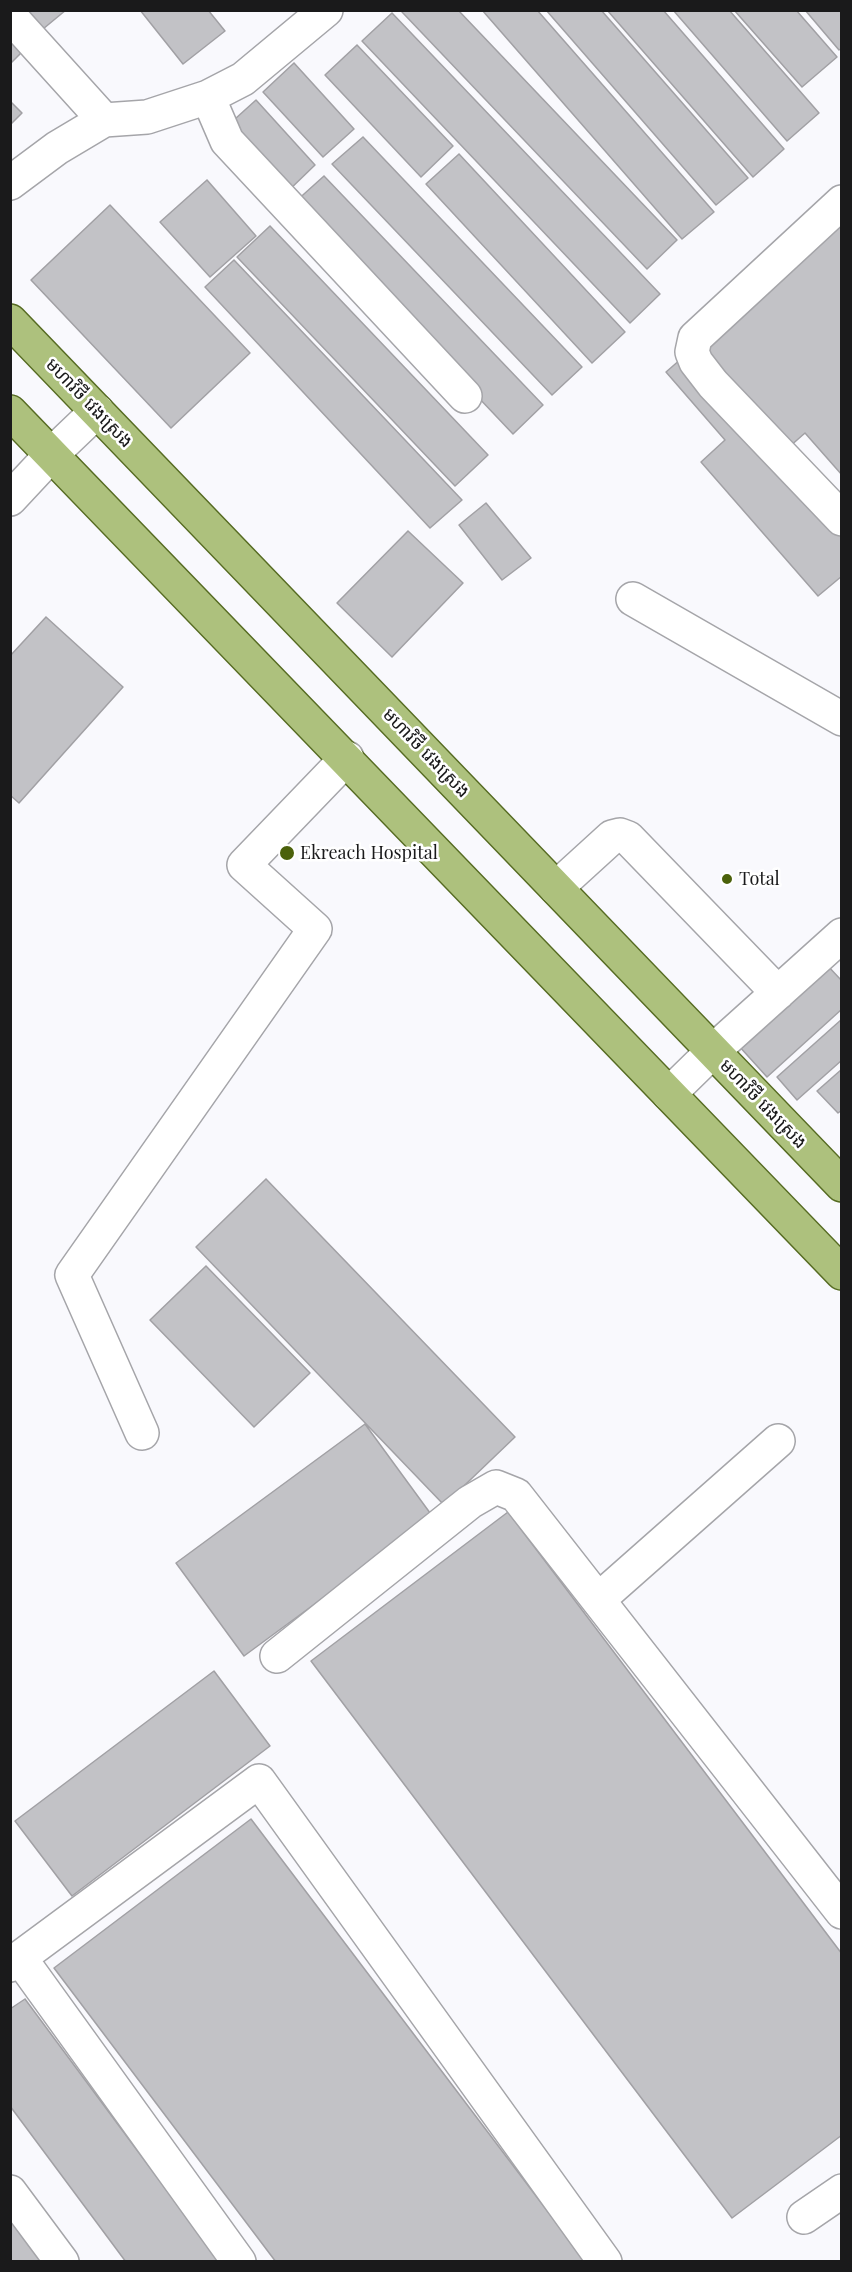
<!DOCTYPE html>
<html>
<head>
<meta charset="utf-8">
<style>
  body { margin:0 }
  #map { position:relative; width:852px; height:2272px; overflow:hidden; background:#f9f9fd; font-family:"Playfair Display",serif }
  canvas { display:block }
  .frame { position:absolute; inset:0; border:12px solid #1a1a1b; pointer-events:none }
</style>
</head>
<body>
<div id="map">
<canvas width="852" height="2272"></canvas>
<div class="frame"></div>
</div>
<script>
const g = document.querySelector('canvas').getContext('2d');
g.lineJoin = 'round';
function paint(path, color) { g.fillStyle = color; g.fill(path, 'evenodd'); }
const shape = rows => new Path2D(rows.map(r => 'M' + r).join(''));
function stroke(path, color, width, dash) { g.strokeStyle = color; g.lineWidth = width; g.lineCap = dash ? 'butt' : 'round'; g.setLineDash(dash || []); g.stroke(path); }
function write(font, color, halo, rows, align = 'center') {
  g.font = font + ' "Playfair Display","Noto Sans Khmer",serif'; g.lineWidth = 5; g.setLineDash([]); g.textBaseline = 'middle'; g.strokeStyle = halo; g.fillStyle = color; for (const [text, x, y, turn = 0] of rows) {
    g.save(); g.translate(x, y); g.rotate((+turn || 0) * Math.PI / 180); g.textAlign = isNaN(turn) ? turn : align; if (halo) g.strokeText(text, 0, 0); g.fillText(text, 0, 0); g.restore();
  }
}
const building = shape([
  [28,10,66,10,43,29,28,10],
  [140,10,208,10,225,31,183,64,140,10],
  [404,10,458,10,677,240,647,269,402,12,404,10],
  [482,10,537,10,714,212,682,239,482,10],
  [546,10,601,10,748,178,716,205,546,10],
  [607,10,663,10,784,149,753,177,607,10],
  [673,10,729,10,819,113,787,141,673,10],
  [734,10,796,10,837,57,802,87,734,10],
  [805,10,842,10,842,48,839,50,805,10],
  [392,13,660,294,630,323,362,41,392,13],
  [10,34,25,49,10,64,10,34],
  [357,45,453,146,421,177,325,75,357,45],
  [294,63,354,129,323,157,263,92,294,63],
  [256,100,315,165,285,194,225,128,256,100],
  [10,101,22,113,10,125,10,101],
  [363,137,582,367,552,395,332,164,363,137],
  [459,154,625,332,592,363,426,184,459,154],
  [324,176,543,405,513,434,294,203,324,176],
  [207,180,256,236,210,277,160,222,207,180],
  [110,205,250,353,171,428,31,280,110,205],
  [842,219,842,475,805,433,780,455,842,525,842,576,818,596,701,462,725,440,666,372,842,219],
  [270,226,488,455,455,486,237,257,270,226],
  [234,260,462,500,430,528,205,287,234,260],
  [486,503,531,558,502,580,459,525,486,503],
  [408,531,463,583,392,657,337,603,408,531],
  [46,617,123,687,19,803,10,795,10,656,46,617],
  [826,964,842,981,842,1009,767,1077,738,1045,826,964],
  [842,1019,842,1060,797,1100,777,1077,842,1019],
  [842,1069,842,1110,838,1113,817,1091,842,1069],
  [266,1179,515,1437,444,1505,196,1247,266,1179],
  [206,1266,310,1373,254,1427,150,1320,206,1266],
  [365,1424,433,1517,244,1656,176,1563,365,1424],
  [508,1512,842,1954,842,2135,732,2218,311,1661,508,1512],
  [214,1671,270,1746,72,1896,15,1821,214,1671],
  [251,1819,586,2262,276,2262,54,1968,251,1819],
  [25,1999,220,2262,126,2262,10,2106,10,2009,25,1999],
  [10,2203,54,2262,10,2262,10,2203]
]);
const minor = shape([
  [10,16,104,120,147,117,208,97,243,79,326,10],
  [208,97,227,141,465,396],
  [10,183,57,148,104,120],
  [842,202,695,338,692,352,696,362,713,384,842,519],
  [10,499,52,454,97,411],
  [633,599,842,719],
  [556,888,612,837,620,835,628,838,778,993],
  [669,1094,713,1051,842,935],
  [142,1433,72,1275,315,929,244,865,347,758],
  [598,1600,778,1441],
  [277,1656,470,1502,496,1487,516,1495,842,1912],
  [20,1958,239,2262],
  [10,1965,259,1781,605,2262],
  [10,2192,62,2262],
  [804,2217,842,2191]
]);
const major = shape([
  [10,321,842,1185],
  [10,412,842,1273]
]);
const markers = [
  [287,853,8,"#4b610b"],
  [727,879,6,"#4b610b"]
];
const streetNames = [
  ["មហាវិថី វេងស្រេង",89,403,46],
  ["មហាវិថី វេងស្រេង",426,753,46],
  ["មហាវិថី វេងស្រេង",763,1104,46]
];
const poiNames = [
  ["Ekreach Hospital",300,853],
  ["Total",739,879]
];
paint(building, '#c2c2c6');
stroke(building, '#a1a0a4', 1.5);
stroke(minor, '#a5a5a9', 36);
stroke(major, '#566b22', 36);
stroke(minor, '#fff', 33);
stroke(major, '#adc17d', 33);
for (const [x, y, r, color] of markers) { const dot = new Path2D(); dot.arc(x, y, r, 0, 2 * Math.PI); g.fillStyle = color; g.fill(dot); stroke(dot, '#fff', 2); }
write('18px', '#1a1a1b', '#fff', streetNames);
write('18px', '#1a1a1b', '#fff', poiNames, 'left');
</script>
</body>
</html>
